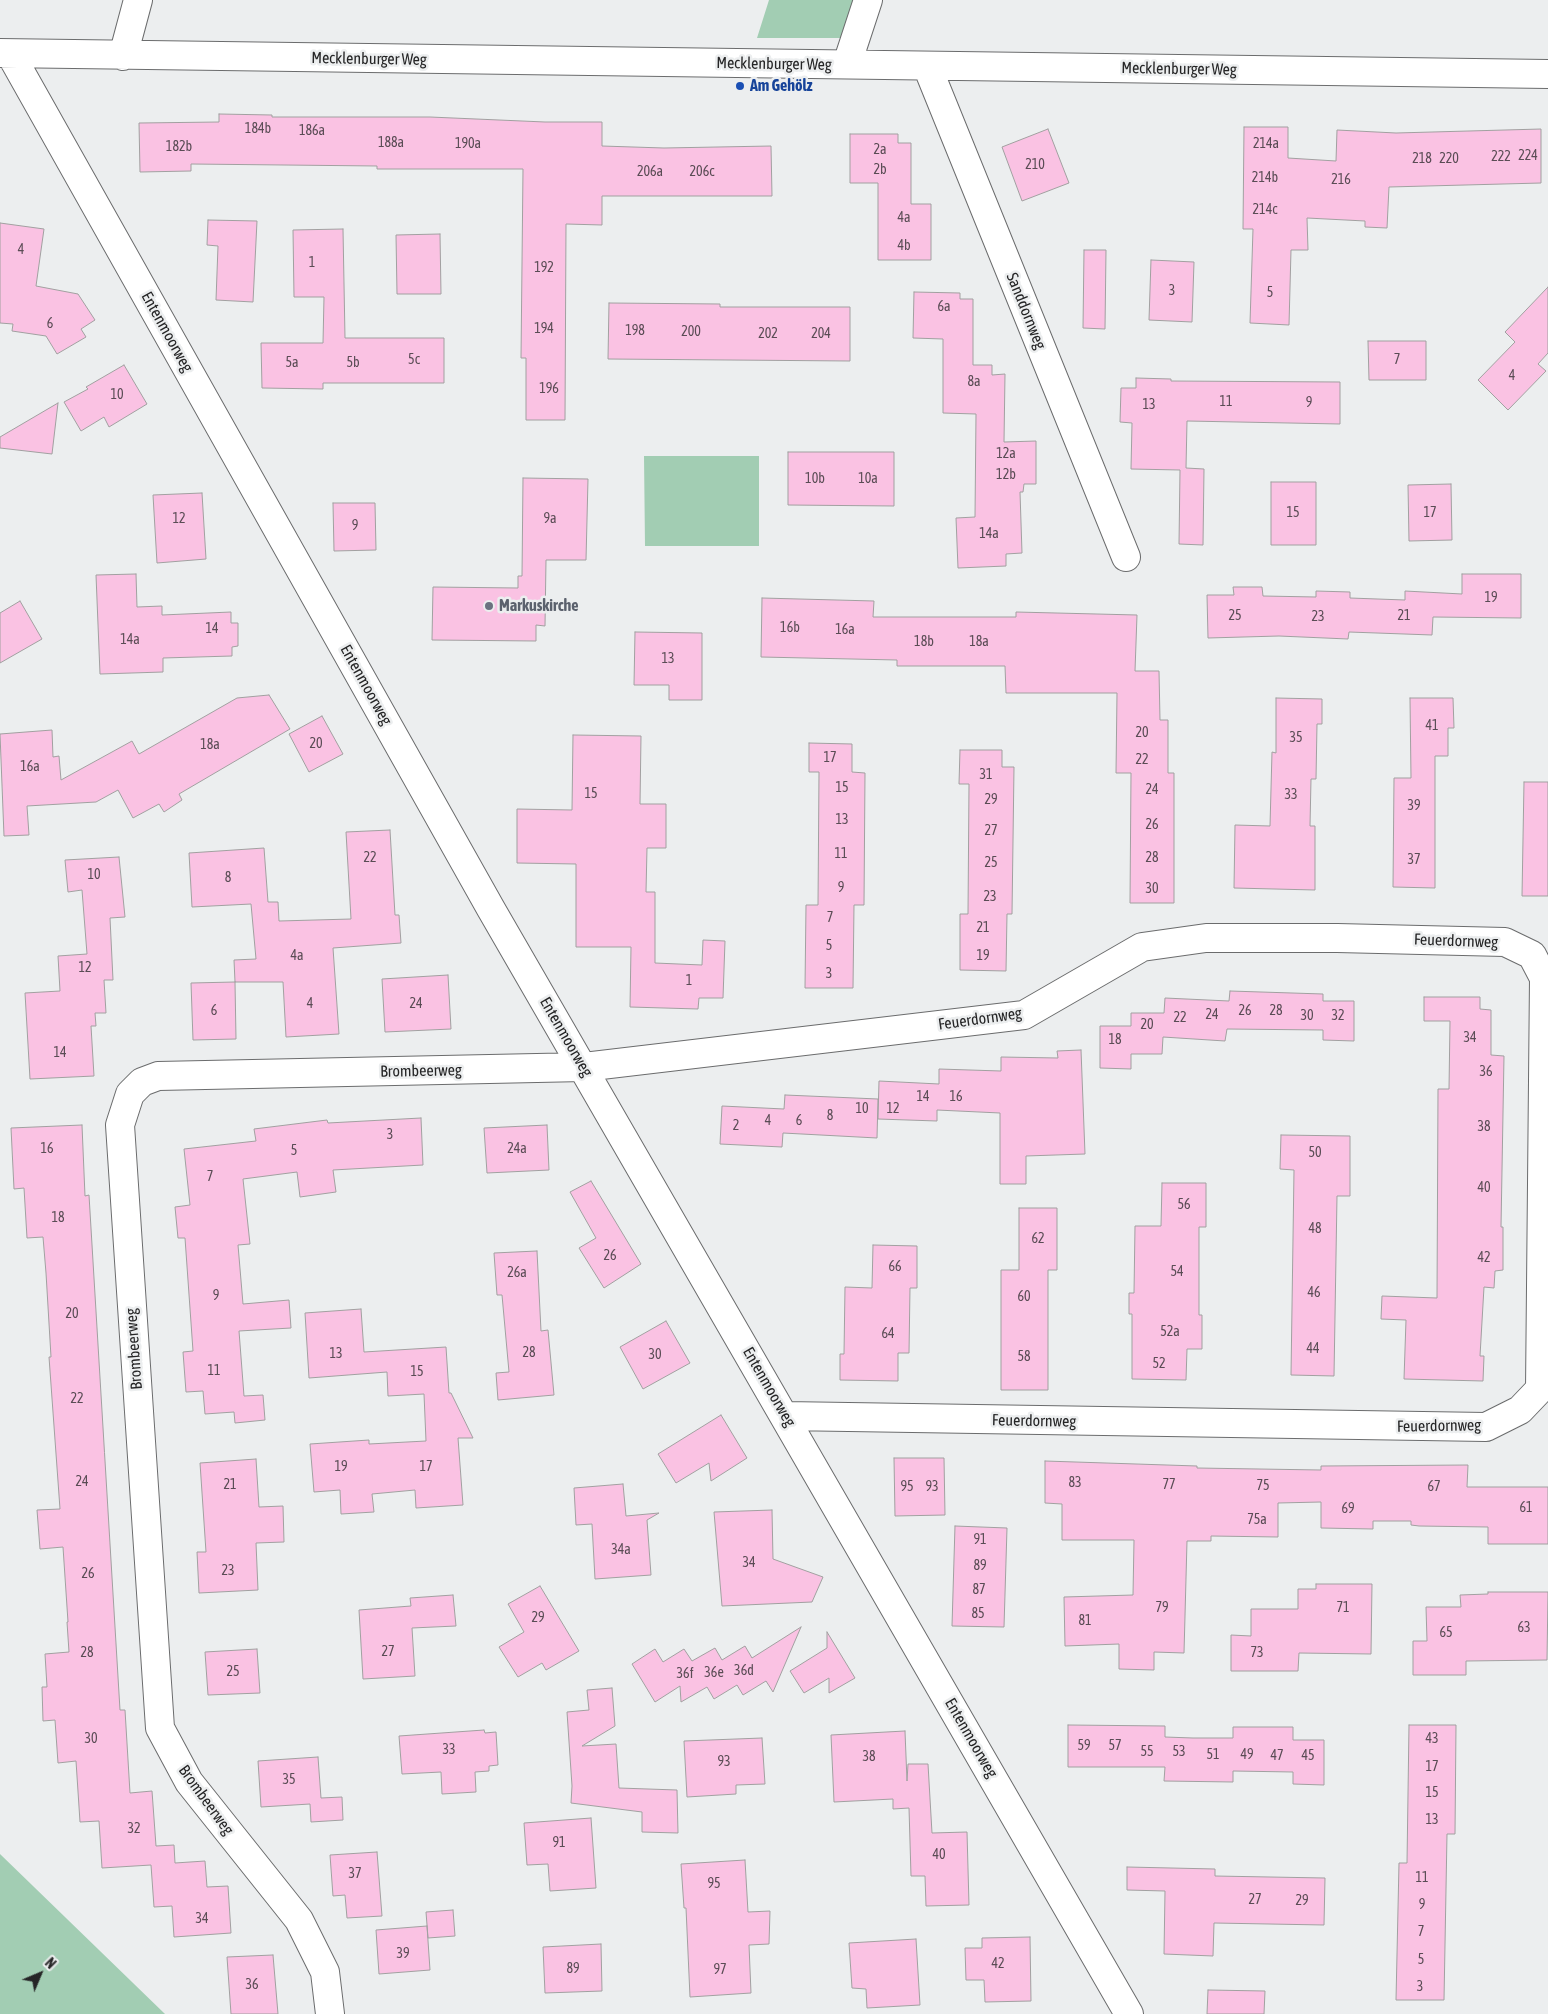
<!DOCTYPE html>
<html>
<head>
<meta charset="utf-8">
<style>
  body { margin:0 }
  #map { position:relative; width:1548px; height:2014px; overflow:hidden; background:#eceeef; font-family:"Asap Condensed",sans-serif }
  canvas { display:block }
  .north { position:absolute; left:15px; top:1949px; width:50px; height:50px; -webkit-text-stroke:4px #eceeef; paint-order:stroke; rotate:45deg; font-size:14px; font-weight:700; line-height:20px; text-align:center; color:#252526 }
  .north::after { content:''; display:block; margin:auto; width:18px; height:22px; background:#252526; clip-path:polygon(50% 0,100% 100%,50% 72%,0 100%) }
</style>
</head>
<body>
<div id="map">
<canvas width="1548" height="2014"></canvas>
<div class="north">N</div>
</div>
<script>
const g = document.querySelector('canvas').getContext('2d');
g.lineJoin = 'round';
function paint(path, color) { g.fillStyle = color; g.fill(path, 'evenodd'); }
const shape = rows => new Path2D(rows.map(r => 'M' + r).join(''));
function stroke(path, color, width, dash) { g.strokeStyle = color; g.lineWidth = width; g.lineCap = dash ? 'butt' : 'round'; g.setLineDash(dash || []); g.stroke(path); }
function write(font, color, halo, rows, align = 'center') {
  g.font = font + ' "Asap Condensed",sans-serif'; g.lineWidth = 5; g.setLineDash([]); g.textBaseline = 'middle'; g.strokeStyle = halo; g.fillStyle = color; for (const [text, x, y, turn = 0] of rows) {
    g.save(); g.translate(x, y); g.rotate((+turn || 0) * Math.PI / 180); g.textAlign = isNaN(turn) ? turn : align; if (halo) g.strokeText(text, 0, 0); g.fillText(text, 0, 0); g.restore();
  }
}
const green = shape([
  [769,0,868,0,856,38,757,38],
  [644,456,759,456,759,546,645,546],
  [0,1854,165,2014,0,2014]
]);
const building = shape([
  [219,114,272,115,272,117,430,117,545,122,602,122,602,146,664,148,771,146,772,196,602,196,602,225,566,224,565,420,526,420,526,358,521,358,523,169,377,169,377,166,191,164,191,171,140,172,139,123,219,122,219,114],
  [1244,127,1288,127,1288,158,1336,161,1337,130,1396,133,1541,129,1541,183,1389,187,1387,228,1365,227,1365,221,1307,218,1308,250,1291,250,1289,325,1250,323,1253,229,1243,229,1244,127],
  [1048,129,1069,183,1022,201,1002,147,1048,129],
  [850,134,898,134,898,143,911,143,911,204,931,204,931,260,878,260,878,183,850,183,850,134],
  [208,220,257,221,253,302,216,300,218,246,207,245,208,220],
  [0,223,44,229,36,286,78,294,95,320,81,329,86,337,57,354,46,336,12,331,13,324,0,323,0,223],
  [343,229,345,338,444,338,444,383,323,383,323,389,262,388,261,343,323,343,324,297,294,297,293,230,343,229],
  [440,234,441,294,397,294,396,235,440,234],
  [1084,250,1106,250,1105,329,1083,328,1084,250],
  [1151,260,1194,262,1192,322,1149,320,1151,260],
  [1548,287,1548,353,1538,364,1546,371,1508,410,1478,380,1515,342,1505,332,1548,287],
  [914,292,960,293,960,299,973,299,973,365,992,365,992,375,1005,374,1004,442,1036,441,1036,484,1024,484,1023,492,1020,492,1022,553,1006,554,1006,566,958,568,956,518,975,517,976,414,943,413,943,339,913,338,914,292],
  [609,303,720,304,720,307,850,307,850,361,608,359,609,303],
  [1368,341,1426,341,1426,380,1369,380,1368,341],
  [124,365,147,404,109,427,104,417,81,431,64,402,88,389,86,387,124,365],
  [1136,378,1171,379,1171,381,1340,382,1340,424,1187,421,1186,468,1204,469,1203,545,1179,544,1180,470,1131,469,1132,423,1120,422,1121,388,1136,388,1136,378],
  [58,403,52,454,0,448,0,437,58,403],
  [788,452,894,452,894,506,788,505,788,452],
  [523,478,588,479,586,560,546,560,545,626,536,625,536,641,432,640,433,587,518,588,518,576,522,576,523,478],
  [1271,482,1316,482,1316,545,1271,545,1271,482],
  [1451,484,1452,540,1409,541,1408,485,1451,484],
  [202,493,206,559,157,563,153,495,202,493],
  [333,503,375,503,376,550,334,551,333,503],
  [136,574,137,607,162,606,162,615,231,612,231,623,238,623,238,646,232,647,232,656,163,658,163,672,100,674,96,575,136,574],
  [1462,574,1521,574,1521,618,1433,617,1432,635,1349,632,1348,639,1279,636,1208,638,1207,595,1234,595,1233,587,1262,587,1263,596,1316,597,1316,591,1350,592,1350,598,1405,600,1405,591,1462,594,1462,574],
  [762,598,874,601,873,617,1016,617,1016,612,1137,615,1135,671,1159,671,1160,720,1168,720,1168,773,1174,773,1174,903,1130,903,1131,773,1116,773,1117,693,1006,693,1005,666,897,666,897,660,761,657,762,598],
  [20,601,42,639,0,663,0,613,20,601],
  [635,632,702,633,702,700,669,700,669,685,634,685,635,632],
  [269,695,290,729,179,794,182,800,164,812,159,804,133,818,118,790,96,802,27,806,29,835,4,836,0,734,52,730,53,757,59,756,61,780,132,741,139,754,237,698,269,695],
  [1276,698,1322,699,1322,724,1317,724,1316,779,1311,779,1310,826,1315,826,1315,890,1234,888,1235,825,1270,826,1272,752,1276,753,1276,698],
  [1410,698,1453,698,1454,728,1448,728,1448,756,1435,756,1435,888,1393,887,1394,778,1411,778,1410,698],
  [322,716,343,754,309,772,289,734,322,716],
  [573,735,641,736,640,804,666,804,666,848,647,848,646,892,655,892,655,963,702,965,703,940,725,941,723,998,699,998,698,1009,630,1007,631,947,576,947,576,864,517,863,517,809,572,810,573,735],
  [809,743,852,744,852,772,865,773,864,905,854,905,853,988,805,988,806,905,818,905,819,772,809,772,809,743],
  [960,750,1002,750,1002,767,1014,767,1012,914,1007,914,1006,971,960,970,960,914,968,914,969,784,959,784,960,750],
  [1524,782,1548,782,1548,896,1522,896,1524,782],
  [390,830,395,915,399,915,401,943,333,948,339,1034,286,1037,283,982,235,982,234,960,256,959,251,904,192,907,189,853,264,848,268,902,278,902,279,921,351,919,346,832,390,830],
  [119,857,125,917,110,918,113,980,104,980,106,1013,95,1013,96,1026,91,1026,94,1076,30,1079,25,993,60,991,58,956,87,954,82,890,68,892,65,860,119,857],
  [448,975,451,1029,385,1032,382,979,448,975],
  [235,982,236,1039,193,1040,191,983,235,982],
  [1230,991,1323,994,1323,1001,1354,1001,1354,1041,1323,1040,1323,1030,1227,1029,1225,1041,1163,1037,1162,1054,1131,1054,1131,1069,1100,1068,1100,1026,1131,1026,1131,1013,1164,1013,1165,998,1229,1001,1230,991],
  [1424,997,1480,997,1480,1009,1491,1010,1491,1055,1504,1056,1501,1227,1503,1227,1503,1270,1495,1271,1494,1288,1484,1287,1480,1356,1484,1356,1483,1381,1404,1379,1406,1320,1381,1319,1382,1296,1437,1298,1438,1089,1449,1089,1450,1021,1424,1021,1424,997],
  [1081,1050,1085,1154,1026,1156,1026,1184,1000,1184,1000,1113,937,1110,937,1121,878,1119,879,1081,939,1084,939,1069,1001,1071,1001,1057,1058,1058,1057,1051,1081,1050],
  [785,1095,878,1099,877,1138,783,1133,782,1147,720,1144,722,1106,784,1109,785,1095],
  [421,1118,423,1165,333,1170,336,1192,300,1197,297,1172,243,1179,250,1244,238,1245,243,1304,289,1300,291,1328,239,1331,244,1396,263,1395,265,1420,235,1423,234,1412,205,1414,203,1391,186,1392,183,1352,193,1351,185,1238,178,1238,175,1207,190,1205,184,1149,256,1141,254,1129,327,1120,328,1123,421,1118],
  [82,1125,85,1196,89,1195,120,1710,125,1710,130,1793,152,1791,156,1846,174,1845,175,1863,205,1861,207,1887,228,1886,231,1933,174,1937,172,1906,154,1907,151,1865,102,1868,99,1821,80,1822,76,1761,58,1763,55,1720,43,1721,42,1687,47,1687,45,1654,69,1652,67,1622,68,1622,63,1547,40,1549,37,1510,60,1509,49,1357,51,1357,46,1273,43,1237,27,1238,24,1188,14,1189,11,1128,82,1125],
  [547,1125,549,1170,487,1173,484,1128,547,1125],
  [1281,1135,1350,1136,1350,1196,1337,1196,1334,1376,1291,1375,1294,1170,1280,1169,1281,1135],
  [591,1181,641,1264,604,1288,579,1248,596,1238,570,1192,591,1181],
  [1162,1183,1206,1183,1206,1227,1199,1227,1199,1315,1202,1315,1202,1349,1187,1349,1186,1380,1132,1379,1132,1314,1129,1314,1129,1293,1134,1293,1135,1226,1161,1226,1162,1183],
  [1019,1208,1057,1208,1057,1270,1048,1270,1048,1390,1001,1390,1001,1270,1019,1270,1019,1208],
  [873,1245,917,1246,917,1288,910,1288,909,1353,898,1353,898,1381,840,1380,840,1354,844,1354,845,1287,872,1288,873,1245],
  [537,1251,541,1331,548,1330,554,1395,498,1400,496,1373,509,1372,502,1295,497,1295,494,1253,537,1251],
  [361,1309,364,1352,446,1347,449,1393,451,1393,473,1438,458,1438,463,1505,416,1508,415,1490,372,1494,374,1512,341,1514,340,1490,314,1492,310,1444,369,1440,369,1444,426,1441,424,1394,388,1396,387,1372,309,1378,305,1313,361,1309],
  [666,1321,690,1363,643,1389,620,1347,666,1321],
  [721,1415,747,1458,711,1481,709,1463,676,1483,658,1454,721,1415],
  [894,1458,944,1458,945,1515,895,1516,894,1458],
  [256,1459,259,1507,283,1506,284,1542,256,1543,258,1590,199,1593,197,1552,206,1552,200,1463,256,1459],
  [1045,1461,1197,1466,1197,1468,1321,1470,1321,1466,1468,1465,1467,1487,1548,1487,1548,1544,1488,1544,1488,1527,1419,1526,1411,1525,1411,1521,1373,1521,1373,1529,1321,1528,1321,1502,1278,1503,1278,1537,1211,1536,1211,1541,1187,1541,1184,1653,1154,1652,1154,1670,1119,1669,1119,1644,1065,1646,1064,1597,1133,1595,1134,1540,1062,1540,1062,1504,1045,1503,1045,1461],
  [623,1484,626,1516,659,1513,647,1520,651,1575,595,1579,592,1524,576,1525,574,1488,623,1484],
  [772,1510,773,1559,823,1577,812,1602,722,1606,714,1512,772,1510],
  [955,1526,1007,1528,1004,1627,952,1626,955,1526],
  [1316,1584,1372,1584,1371,1654,1299,1653,1298,1671,1231,1671,1231,1635,1251,1636,1251,1609,1298,1609,1298,1589,1316,1589,1316,1584],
  [540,1586,579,1651,546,1670,542,1663,518,1677,499,1647,524,1632,508,1604,540,1586],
  [1488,1592,1548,1592,1547,1660,1466,1661,1466,1675,1413,1675,1413,1641,1427,1641,1426,1607,1461,1607,1460,1595,1488,1594,1488,1592],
  [453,1595,456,1626,412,1628,415,1676,363,1679,359,1610,411,1606,410,1598,453,1595],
  [801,1627,773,1692,766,1681,743,1695,737,1685,714,1699,707,1687,681,1702,680,1686,655,1702,632,1664,655,1649,663,1662,684,1649,692,1661,715,1648,722,1660,745,1646,752,1658,801,1627],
  [827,1632,855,1678,829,1693,829,1678,804,1693,790,1671,827,1648,827,1632],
  [257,1649,260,1693,208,1695,205,1652,257,1649],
  [612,1688,615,1726,582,1746,616,1744,619,1788,677,1790,678,1833,642,1832,642,1812,571,1803,572,1786,567,1712,589,1710,587,1690,612,1688],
  [1068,1725,1165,1726,1165,1737,1193,1738,1233,1738,1233,1727,1293,1727,1293,1740,1324,1740,1324,1785,1293,1784,1293,1772,1233,1771,1233,1782,1164,1781,1165,1767,1068,1767,1068,1725],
  [1409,1725,1456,1725,1455,1834,1447,1834,1444,2000,1396,2000,1399,1863,1407,1863,1409,1725],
  [484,1730,485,1733,496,1732,498,1765,489,1766,489,1771,475,1772,476,1792,442,1794,441,1772,402,1774,399,1736,484,1730],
  [905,1731,907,1781,908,1764,928,1764,932,1833,967,1832,969,1905,926,1906,925,1876,911,1876,909,1808,893,1809,893,1799,834,1802,831,1735,905,1731],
  [762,1738,765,1784,736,1785,736,1794,687,1797,684,1741,762,1738],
  [318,1757,321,1798,342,1797,343,1820,311,1822,310,1804,261,1807,258,1761,318,1757],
  [591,1818,596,1888,550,1891,548,1864,527,1865,524,1823,591,1818],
  [377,1852,382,1916,347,1918,345,1895,333,1896,330,1855,377,1852],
  [745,1860,748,1912,770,1911,769,1944,749,1945,751,1993,690,1997,686,1908,684,1908,681,1864,745,1860],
  [1127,1867,1215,1869,1215,1876,1325,1878,1324,1925,1214,1923,1213,1956,1164,1954,1165,1891,1127,1890,1127,1867],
  [453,1910,455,1936,428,1938,426,1912,453,1910],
  [427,1926,430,1970,379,1974,376,1930,427,1926],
  [1030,1937,1031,2001,985,2002,984,1980,966,1980,965,1948,982,1948,982,1938,1030,1937],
  [916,1939,920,2005,867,2008,866,1989,852,1988,849,1943,916,1939],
  [601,1944,602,1991,545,1993,543,1947,601,1944],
  [273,1955,278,2014,231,2014,227,1957,273,1955],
  [1208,1990,1265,1991,1264,2014,1207,2014,1208,1990]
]);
const minor = shape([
  [0,53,1548,74],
  [11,55,491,909,1129,2014],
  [123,56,138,0],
  [847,64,868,0],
  [927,66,1126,557],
  [330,2014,325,1972,299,1920,189,1782,160,1728,120,1125,130,1094,142,1082,158,1076,584,1067,1024,1015,1142,947,1206,938,1337,938,1505,942,1532,955,1544,978,1540,1389,1520,1410,1486,1427,785,1416]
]);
const markers = [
  [740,86,5,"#1a4fb4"],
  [489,606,5,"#6b7280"]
];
const numberNames = [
  ["184b",258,129],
  ["186a",312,131],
  ["188a",391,143],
  ["190a",468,144],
  ["214a",1266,144],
  ["182b",179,147],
  ["2a",880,150],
  ["224",1528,156],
  ["222",1501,157],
  ["218",1422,159],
  ["220",1449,159],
  ["210",1035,165],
  ["2b",880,170],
  ["206a",650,172],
  ["206c",702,172],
  ["214b",1265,178],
  ["216",1341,180],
  ["214c",1265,210],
  ["4a",904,218],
  ["4b",904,246],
  ["4",21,250],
  ["1",312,263],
  ["192",544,268],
  ["3",1172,291],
  ["5",1270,293],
  ["6a",944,307],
  ["6",50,324],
  ["194",544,329],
  ["198",635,331],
  ["200",691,332],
  ["202",768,334],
  ["204",821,334],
  ["5c",414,360],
  ["7",1397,360],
  ["5a",292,363],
  ["5b",353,363],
  ["4",1512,376],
  ["8a",974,382],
  ["196",549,389],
  ["10",117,395],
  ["11",1226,402],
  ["9",1309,403],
  ["13",1149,405],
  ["12a",1006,454],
  ["12b",1006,475],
  ["10b",815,479],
  ["10a",868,479],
  ["15",1293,513],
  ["17",1430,513],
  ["12",179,519],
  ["9a",550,519],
  ["9",355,526],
  ["14a",989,534],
  ["19",1491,598],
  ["25",1235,616],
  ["21",1404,616],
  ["23",1318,617],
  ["16b",790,628],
  ["14",212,629],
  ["16a",845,630],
  ["14a",130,640],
  ["18b",924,642],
  ["18a",979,642],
  ["13",668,659],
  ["41",1432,726],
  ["20",1142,733],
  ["35",1296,738],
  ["20",316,744],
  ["18a",210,745],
  ["17",830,758],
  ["22",1142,760],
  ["16a",30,767],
  ["31",986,775],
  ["15",842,788],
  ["24",1152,790],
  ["15",591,794],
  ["33",1291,795],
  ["29",991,800],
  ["39",1414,806],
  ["13",842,820],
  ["26",1152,825],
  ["27",991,831],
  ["11",841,854],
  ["22",370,858],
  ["28",1152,858],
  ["37",1414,860],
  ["25",991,863],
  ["10",94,875],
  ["8",228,878],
  ["9",841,888],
  ["30",1152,889],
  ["23",990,897],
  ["7",830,918],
  ["21",983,928],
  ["5",829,946],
  ["4a",297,956],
  ["19",983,956],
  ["12",85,968],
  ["3",829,974],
  ["1",689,981],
  ["4",310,1004],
  ["24",416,1004],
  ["6",214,1011],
  ["26",1245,1011],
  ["28",1276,1011],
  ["24",1212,1015],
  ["30",1307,1016],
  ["32",1338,1016],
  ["22",1180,1018],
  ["20",1147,1025],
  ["34",1470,1038],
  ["18",1115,1040],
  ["14",60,1053],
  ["36",1486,1072],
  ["14",923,1097],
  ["16",956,1097],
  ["10",862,1109],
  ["12",893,1109],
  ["8",830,1116],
  ["4",768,1121],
  ["6",799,1121],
  ["2",736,1126],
  ["38",1484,1127],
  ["3",390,1135],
  ["16",47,1149],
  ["24a",517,1149],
  ["5",294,1151],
  ["50",1315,1153],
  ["7",210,1177],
  ["40",1484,1188],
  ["56",1184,1205],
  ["18",58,1218],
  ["48",1315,1229],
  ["62",1038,1239],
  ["26",610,1256],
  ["42",1484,1258],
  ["66",895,1267],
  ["54",1177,1272],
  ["26a",517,1273],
  ["46",1314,1293],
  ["9",216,1296],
  ["60",1024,1297],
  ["20",72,1314],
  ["52a",1170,1332],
  ["64",888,1334],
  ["44",1313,1349],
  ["28",529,1353],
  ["13",336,1354],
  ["30",655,1355],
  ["58",1024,1357],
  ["52",1159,1364],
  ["11",214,1371],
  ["15",417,1372],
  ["22",77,1399],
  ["19",341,1467],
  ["17",426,1467],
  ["24",82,1482],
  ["83",1075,1483],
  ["21",230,1485],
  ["77",1169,1485],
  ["75",1263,1486],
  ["95",907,1487],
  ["93",932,1487],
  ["67",1434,1487],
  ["61",1526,1508],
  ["69",1348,1509],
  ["75a",1257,1520],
  ["91",980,1540],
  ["34a",621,1550],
  ["34",749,1563],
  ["89",980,1566],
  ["23",228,1571],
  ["26",88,1574],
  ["87",979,1590],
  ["79",1162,1608],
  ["71",1343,1608],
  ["85",978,1614],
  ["29",538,1618],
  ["81",1085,1621],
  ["63",1524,1628],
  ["65",1446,1633],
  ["27",388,1652],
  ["28",87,1653],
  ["73",1257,1653],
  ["36d",744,1671],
  ["25",233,1672],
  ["36e",714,1673],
  ["36f",685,1674],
  ["30",91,1739],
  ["43",1432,1739],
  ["59",1084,1746],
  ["57",1115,1746],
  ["33",449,1750],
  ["55",1147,1752],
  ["53",1179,1752],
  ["51",1213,1755],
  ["49",1247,1755],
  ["47",1277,1756],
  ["45",1308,1756],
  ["38",869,1757],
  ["93",724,1762],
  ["17",1432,1767],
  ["35",289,1780],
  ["15",1432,1793],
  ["13",1432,1820],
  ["32",134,1829],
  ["91",559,1843],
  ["40",939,1855],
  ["37",355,1874],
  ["11",1422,1878],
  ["95",714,1884],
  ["27",1255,1900],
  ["29",1302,1901],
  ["9",1422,1905],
  ["34",202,1919],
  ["7",1421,1932],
  ["39",403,1954],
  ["5",1421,1960],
  ["42",998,1964],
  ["89",573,1969],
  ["97",720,1970],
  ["36",252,1985],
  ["3",1420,1987]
];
const streetNames = [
  ["Mecklenburger Weg",369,59,1],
  ["Mecklenburger Weg",774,64,1],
  ["Mecklenburger Weg",1179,69,1],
  ["Sanddornweg",1026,311,68],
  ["Entenmoorweg",167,332,61],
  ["Entenmoorweg",366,685,61],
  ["Feuerdornweg",1456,941,2],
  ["Feuerdornweg",980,1019,-8],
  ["Entenmoorweg",566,1037,60],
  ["Brombeerweg",421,1071,-1],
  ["Brombeerweg",134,1349,-94],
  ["Entenmoorweg",769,1387,60],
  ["Feuerdornweg",1034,1421,1],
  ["Feuerdornweg",1439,1426,-1],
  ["Entenmoorweg",971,1738,60],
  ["Brombeerweg",206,1800,54]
];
const transitNames = [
  ["Am Gehölz",750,86]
];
const worshipNames = [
  ["Markuskirche",499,606]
];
paint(green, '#a2cdb3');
paint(building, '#fac2e3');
stroke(building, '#a1a0a0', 1);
stroke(minor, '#6b6c6d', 30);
stroke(minor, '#fff', 28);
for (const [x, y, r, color] of markers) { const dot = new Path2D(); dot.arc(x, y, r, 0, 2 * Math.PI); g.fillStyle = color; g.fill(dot); stroke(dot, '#eceeef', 2); }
write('14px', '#5a4c55', null, numberNames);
write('16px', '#252526', '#eceeef', streetNames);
write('bold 16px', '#164399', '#eceeef', transitNames, 'left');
write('bold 16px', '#5b616d', '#eceeef', worshipNames, 'left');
</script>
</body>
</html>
